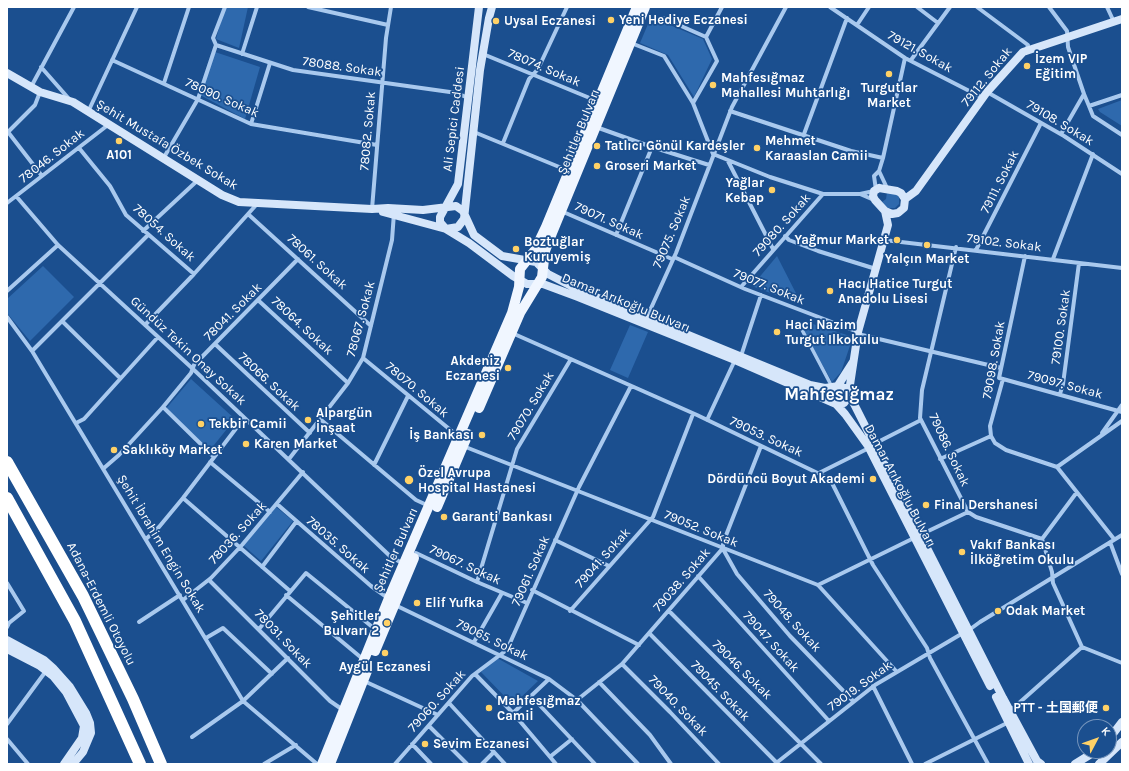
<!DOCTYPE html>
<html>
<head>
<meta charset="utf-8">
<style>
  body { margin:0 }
  #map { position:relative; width:1129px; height:771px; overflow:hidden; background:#1b4f8f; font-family:Karla,sans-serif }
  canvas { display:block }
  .frame { position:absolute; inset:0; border:8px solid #fff; pointer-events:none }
  .north { position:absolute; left:1077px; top:719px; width:40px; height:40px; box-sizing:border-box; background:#1b4f8f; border:1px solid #7695bc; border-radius:50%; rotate:49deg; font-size:11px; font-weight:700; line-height:16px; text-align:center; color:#fff }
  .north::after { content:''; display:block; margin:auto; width:14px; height:18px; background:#ffd166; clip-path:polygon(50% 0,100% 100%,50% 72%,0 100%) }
</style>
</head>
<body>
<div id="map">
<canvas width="1129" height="771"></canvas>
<div class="frame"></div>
<div class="north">K</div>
</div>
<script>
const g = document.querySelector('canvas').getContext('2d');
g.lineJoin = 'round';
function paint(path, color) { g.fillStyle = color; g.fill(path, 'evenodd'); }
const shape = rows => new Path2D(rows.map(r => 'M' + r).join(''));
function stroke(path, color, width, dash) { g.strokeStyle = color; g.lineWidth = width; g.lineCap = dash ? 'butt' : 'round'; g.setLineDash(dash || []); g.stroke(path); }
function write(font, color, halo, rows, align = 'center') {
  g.font = font + ' Karla,"Noto Sans SC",sans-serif'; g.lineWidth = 3.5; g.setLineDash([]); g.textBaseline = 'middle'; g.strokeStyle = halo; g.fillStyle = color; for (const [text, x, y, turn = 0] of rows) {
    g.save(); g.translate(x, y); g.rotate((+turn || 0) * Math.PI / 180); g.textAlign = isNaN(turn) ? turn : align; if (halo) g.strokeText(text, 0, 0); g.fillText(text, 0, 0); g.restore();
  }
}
const green = shape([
  [225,7,248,7,239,48,216,39],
  [651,17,703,39,712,59,694,97,668,55,640,43],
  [215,52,260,67,245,119,200,95],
  [1122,100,1122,126,1100,112,1098,109],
  [887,192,898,195,899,197,899,204,895,208,886,208,882,202,886,199],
  [777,256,802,305,752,286],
  [43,266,74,297,30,341,7,313,7,299],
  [813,324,853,337,841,372,832,382,802,328],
  [630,325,648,332,628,378,610,370],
  [191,379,235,419,210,450,165,410],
  [275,506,293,521,261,561,243,545],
  [497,658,538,681,513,705,481,672]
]);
const pedestrian = shape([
  [801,328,830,383]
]);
const minor = shape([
  [308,7,388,25],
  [830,7,905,58,983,98],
  [917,7,938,23],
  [977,7,1028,45,1027,49],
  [1049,7,1067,31,1068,47,1084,94,1061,134],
  [1107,7,1114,22],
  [663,18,706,37,717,61,693,103],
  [857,25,869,7],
  [706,37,722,7],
  [631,43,664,56,693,103,713,154],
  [216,45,293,70,457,93,468,98],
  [242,54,257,7],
  [483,54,597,101],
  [112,60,251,124,377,145],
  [911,60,950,7],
  [41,67,70,100],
  [164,83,189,7],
  [31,87,74,7],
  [987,92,1064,136,1122,174],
  [1084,94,1089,106,1122,95],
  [1089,106,1093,116,1122,135],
  [730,111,851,151,883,158],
  [88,112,137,7],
  [251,124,270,63],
  [596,127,652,147,709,165],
  [8,132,42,176],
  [474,132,569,171],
  [7,133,35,105,40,92],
  [804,134,847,18],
  [503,143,529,79,538,69,567,7],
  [79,148,110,186,126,215,194,274],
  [713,154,770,177,823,194,860,194,874,191],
  [163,159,198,99,216,45,213,38,225,7],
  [728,161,773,249],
  [879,171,887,188],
  [876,190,874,176,879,171,883,158,905,58],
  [860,194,874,200],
  [16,196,58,245,193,369,391,557,404,564],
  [7,203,108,125],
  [372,209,386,38,391,7],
  [561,211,672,259],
  [248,214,371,326],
  [143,231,198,180],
  [616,235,652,147],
  [785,236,789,240,818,251,876,269],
  [884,240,1122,268],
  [956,247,922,390,920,418,968,512,976,517,1042,539],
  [976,250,1041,123],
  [674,257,745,289,858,332,862,335,1001,368],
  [1053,259,1093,154],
  [741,287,823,194],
  [7,291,58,245],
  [259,301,348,383],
  [7,317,32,351,243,701,317,764],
  [647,317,676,253,732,107,786,7],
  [62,321,120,378],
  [145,325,194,274,257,204],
  [512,333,697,415,830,479,873,565,927,648,930,658,988,764],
  [215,344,310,433],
  [32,351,148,235],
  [741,356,761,295],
  [363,358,459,437],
  [1003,379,1122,412],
  [1060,394,1063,384,1079,263],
  [163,407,214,457],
  [320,419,416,500,429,506],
  [707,420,735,360],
  [76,423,84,419,158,337],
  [1102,433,1122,405],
  [991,436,995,443,1006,450,1057,467,1114,539],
  [874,444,921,420],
  [463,446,818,585,896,671],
  [289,459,348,383,363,358,392,240,394,213],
  [940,459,991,436,990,426,1003,379,999,378,1025,256],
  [210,462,270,512],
  [374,465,408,396],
  [1057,467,1122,421],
  [104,468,119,455,163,407,191,373,194,365,298,259],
  [819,473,869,448],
  [183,498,290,591],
  [277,504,371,586,388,598],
  [920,535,968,512],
  [146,539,159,527,183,498,244,418],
  [1042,539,1052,572,1053,583,1082,647,1122,663],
  [1042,539,1077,492],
  [555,540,609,566],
  [1110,542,1122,574],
  [723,549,737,574,790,636,853,701],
  [416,553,477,582,527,603],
  [262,567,296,522],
  [698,576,829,721],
  [209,580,330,701,343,710],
  [477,582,517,449,571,359],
  [7,583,24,611,9,623,7,627],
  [818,585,914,538],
  [532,590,639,645],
  [286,595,364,660],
  [183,600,211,578,242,545,303,472],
  [395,605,549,679,577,700,638,764],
  [570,611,653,517,693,414],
  [669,611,821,764],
  [139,622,180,595],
  [259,629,306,573,376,630],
  [969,630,980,622,1122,535],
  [649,633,777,763],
  [206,638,223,628,272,674],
  [474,642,502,593],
  [622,664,670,712,719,764],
  [475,674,513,713,556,764],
  [364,681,438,715],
  [599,682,650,735,671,764],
  [873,686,912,764],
  [531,696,595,764],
  [577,700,622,664,723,548,723,543,761,446],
  [449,703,505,764],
  [1010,711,1082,647],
  [513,713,549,679],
  [7,724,46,671],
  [429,726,467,764],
  [192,737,243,701,288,658],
  [7,739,28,764],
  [412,744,431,764],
  [551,756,572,739],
  [264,764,296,745],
  [395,764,472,676,504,652,510,643,579,487,631,386],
  [482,764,494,752],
  [775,764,875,685,963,633],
  [925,764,1009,722]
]);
const secondary = shape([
  [479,7,458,184,440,217,440,222,446,229,458,227,464,219,480,70,489,18,492,7],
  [7,73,40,92,73,102,222,195,239,202,372,209,388,208,423,210,456,206,463,211,474,235,502,256,536,262,548,274,581,291,810,385,825,388,839,386,845,388,852,400,1003,698,1037,761,1041,764],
  [879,188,897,191,901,193,905,199,904,208,898,213,892,214,885,211,875,200,873,196,874,191,879,188],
  [905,199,916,191,987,92,1023,52,1122,19],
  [383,212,446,229,469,243,513,276,527,284,543,284,578,297,735,360,836,404,845,414,868,446,990,686],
  [853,362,837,387,830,392,830,398,836,404,844,403,848,398,858,332,888,225,885,211],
  [7,640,44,660,53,668,70,687,86,713,90,723,91,733,83,752,73,764],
  [7,649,40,666,53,676,66,692,84,726,82,738,64,764],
  [996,697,1029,764],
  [1109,739,1122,722],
  [1075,764,1096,751],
  [1099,764,1122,742]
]);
const primary = shape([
  [479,408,520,313,542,277,545,251,552,233,645,7],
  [437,507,468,434],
  [375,651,414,558],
  [322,764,389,598,512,313,519,287,520,269,535,250,546,227,637,7],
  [330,764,367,671]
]);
const motorway = shape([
  [7,462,83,596,133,699,161,764],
  [7,498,75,621,140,764]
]);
const markers = [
  [611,20,4,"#ffd166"],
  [496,21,4,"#ffd166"],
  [1027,66,4,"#ffd166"],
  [889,74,4,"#ffd166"],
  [713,85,4,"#ffd166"],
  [119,141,4,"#ffd166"],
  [597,146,4,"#ffd166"],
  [757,148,4,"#ffd166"],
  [597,166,4,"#ffd166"],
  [772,190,4,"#ffd166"],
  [897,240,4,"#ffd166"],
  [927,245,4,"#ffd166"],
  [516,249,4,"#ffd166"],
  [830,291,4,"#ffd166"],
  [777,332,4,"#ffd166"],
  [508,368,4,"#ffd166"],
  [308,420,4,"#ffd166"],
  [201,424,4,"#ffd166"],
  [482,435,4,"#ffd166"],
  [246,444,4,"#ffd166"],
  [114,450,4,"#ffd166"],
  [873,479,4,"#ffd166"],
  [409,480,5,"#ffd166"],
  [926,505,4,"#ffd166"],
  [444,517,4,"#ffd166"],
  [962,552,4,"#ffd166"],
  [417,603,4,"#ffd166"],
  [998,611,4,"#ffd166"],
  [387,623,4,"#ffd166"],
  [385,653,4,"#ffd166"],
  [489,708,4,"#ffd166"],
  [1106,708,4,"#ffd166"],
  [425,744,4,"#ffd166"]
];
const poiNames = [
  ["Yeni Hediye Eczanesi",619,20],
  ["Uysal Eczanesi",504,21],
  ["İzem VIP",1035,59],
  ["Eğitim",1035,74],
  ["Mahfesığmaz",721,78],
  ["Mahallesi Muhtarlığı",721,93],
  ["Turgutlar",889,88,"center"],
  ["Market",889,103,"center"],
  ["Mehmet",765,141],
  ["Karaaslan Camii",765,156],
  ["Tatlıcı Gönül Kardeşler",605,146],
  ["A101",119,155,"center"],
  ["Groseri Market",605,166],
  ["Yağlar",764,183,"right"],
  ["Kebap",764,198,"right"],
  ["Yağmur Market",889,240,"right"],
  ["Boztuğlar",524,242],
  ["Kuruyemiş",524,257],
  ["Yalçın Market",927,259,"center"],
  ["Hacı Hatice Turgut",838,284],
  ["Anadolu Lisesi",838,299],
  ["Haci Nazim",785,325],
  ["Turgut Ilkokulu",785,340],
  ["Akdeniz",500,361,"right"],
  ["Eczanesi",500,376,"right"],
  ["Alpargün",316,413],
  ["İnşaat",316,428],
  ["Tekbir Camii",209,424],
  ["İş Bankası",474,435,"right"],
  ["Karen Market",254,444],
  ["Saklıköy Market",122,450],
  ["Özel Avrupa",418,473],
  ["Hospital Hastanesi",418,488],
  ["Dördüncü Boyut Akademi",865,479,"right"],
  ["Final Dershanesi",934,505],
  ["Garanti Bankası",452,517],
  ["Vakıf Bankası",970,545],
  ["İlköğretim Okulu",970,560],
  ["Elif Yufka",425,603],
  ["Odak Market",1006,611],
  ["Şehitler",379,616,"right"],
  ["Bulvarı 2",379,631,"right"],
  ["Aygül Eczanesi",385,667,"center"],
  ["Mahfesığmaz",497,701],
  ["Camiİ",497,716],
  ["PTT - 土国郵便",1098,708,"right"],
  ["Sevim Eczanesi",433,744]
];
const streetNames = [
  ["79121. Sokak",920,52,29],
  ["78088. Sokak",342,67,8],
  ["78074. Sokak",544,68,23],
  ["79112. Sokak",987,77,-51],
  ["78090. Sokak",222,98,24],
  ["Ali Sepici Caddesi",454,119,-83],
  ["79108. Sokak",1060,123,31],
  ["78082. Sokak",368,131,-85],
  ["Şehitler Bulvarı",579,132,-68],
  ["Şehit Mustafa Özbek Sokak",167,145,31],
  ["78046. Sokak",52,156,-38],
  ["79111. Sokak",1000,182,-63],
  ["79071. Sokak",609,221,24],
  ["79080. Sokak",782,225,-48],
  ["79075. Sokak",672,232,-67],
  ["78054. Sokak",164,233,42],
  ["79102. Sokak",1004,243,7],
  ["78061. Sokak",317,262,42],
  ["79077. Sokak",769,287,22],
  ["Damar Arıkoğlu Bulvarı",626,303,22],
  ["78041. Sokak",233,312,-45],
  ["78067. Sokak",361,319,-75],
  ["78064. Sokak",302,326,43],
  ["79100. Sokak",1061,327,-82],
  ["Gündüz Tekin Onay Sokak",188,351,43],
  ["79098. Sokak",994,360,-80],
  ["78066. Sokak",269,382,43],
  ["79097. Sokak",1065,385,15],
  ["78070. Sokak",417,390,40],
  ["79070. Sokak",531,406,-59],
  ["79053. Sokak",766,437,25],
  ["79086. Sokak",949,450,65],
  ["Damar Arıkoğlu Bulvarı",900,486,62],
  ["79052. Sokak",701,529,22],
  ["78036. Sokak",238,533,-48],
  ["Şehit İbrahim Engin Sokak",161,544,59],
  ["78035. Sokak",338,545,41],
  ["Şehitler Bulvarı",396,550,-66],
  ["79041. Sokak",603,558,-48],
  ["79067. Sokak",465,565,25],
  ["79061. Sokak",531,571,-66],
  ["79038. Sokak",682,580,-49],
  ["Adana-Erdemli Otoyolu",101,604,63],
  ["79048. Sokak",792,621,48],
  ["78031. Sokak",283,639,46],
  ["79065. Sokak",492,640,26],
  ["79047. Sokak",771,642,48],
  ["79046. Sokak",742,670,45],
  ["79019. Sokak",860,686,-36],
  ["79045. Sokak",720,691,46],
  ["79060. Sokak",437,701,-48],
  ["79040. Sokak",678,706,46]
];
const districtNames = [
  ["Mahfesığmaz",839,395]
];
paint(green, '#2e69ad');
stroke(pedestrian, '#a9c9ee', 3.5);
stroke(minor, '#a9c9ee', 4);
stroke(secondary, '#d6e6fa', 8);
stroke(primary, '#f0f6ff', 10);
stroke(motorway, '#fff', 12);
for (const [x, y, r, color] of markers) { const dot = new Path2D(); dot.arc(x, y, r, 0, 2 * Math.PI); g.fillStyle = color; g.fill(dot); stroke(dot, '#1b4f8f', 1.5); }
write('bold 13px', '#fff', '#1b4f8f', poiNames, 'left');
write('13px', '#fff', '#1b4f8f', streetNames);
write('bold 17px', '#fff', '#1b4f8f', districtNames);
</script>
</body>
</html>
